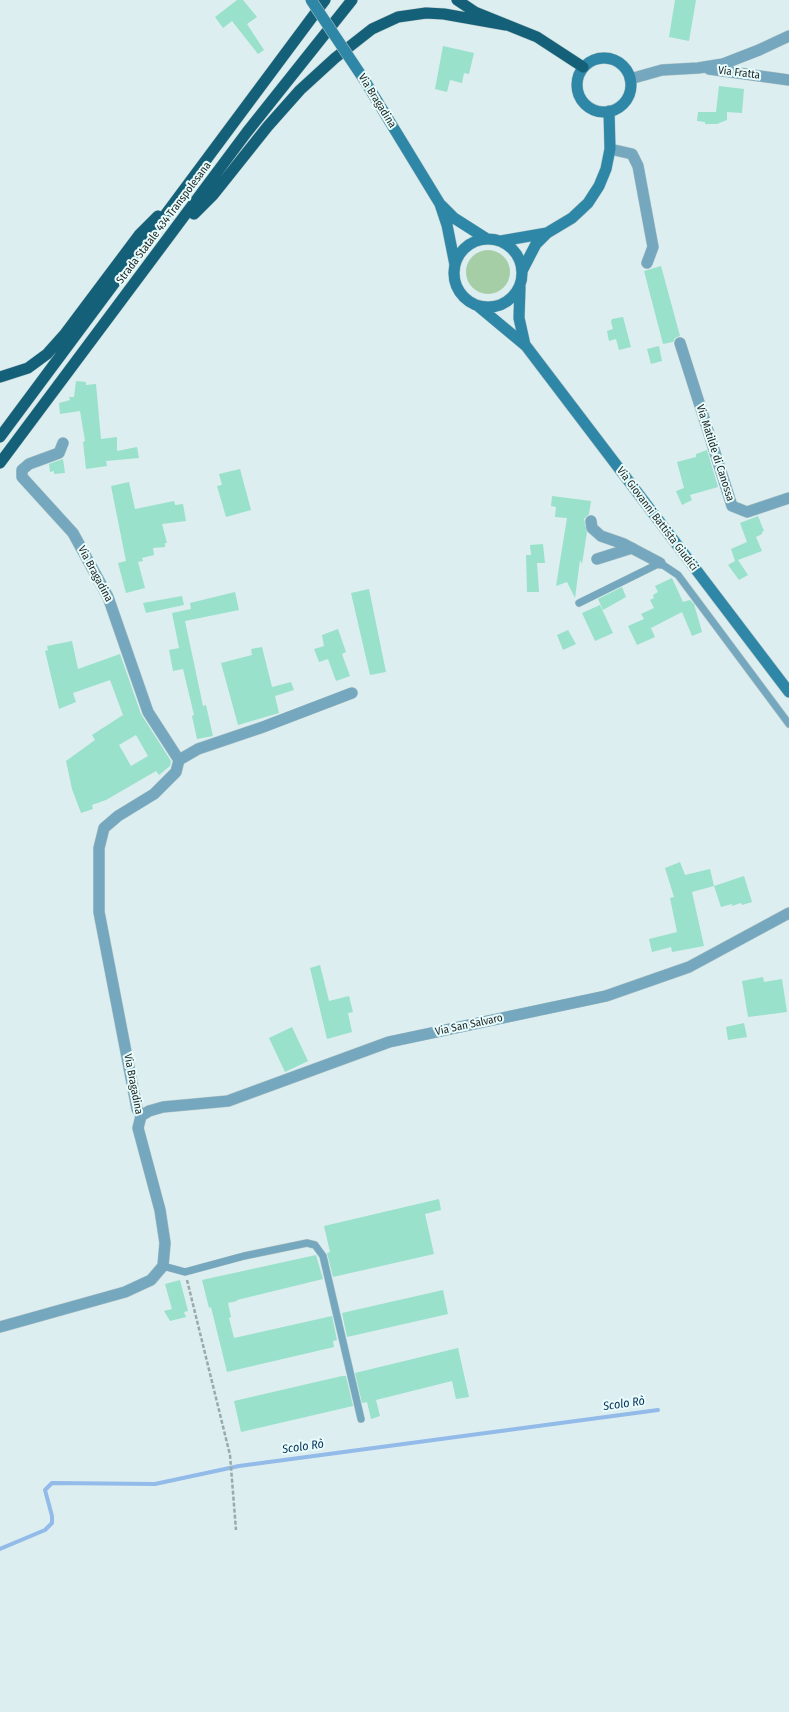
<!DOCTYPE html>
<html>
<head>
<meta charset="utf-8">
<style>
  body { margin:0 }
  canvas { display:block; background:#dceeef }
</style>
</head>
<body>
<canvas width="789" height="1712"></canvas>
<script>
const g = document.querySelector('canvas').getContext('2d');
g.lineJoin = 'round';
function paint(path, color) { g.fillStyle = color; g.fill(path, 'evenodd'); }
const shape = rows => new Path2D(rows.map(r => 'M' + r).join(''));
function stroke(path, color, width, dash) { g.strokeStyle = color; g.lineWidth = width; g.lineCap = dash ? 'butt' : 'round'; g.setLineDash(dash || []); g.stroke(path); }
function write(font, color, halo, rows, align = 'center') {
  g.font = font + ' "Fira Sans Condensed",sans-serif'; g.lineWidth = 4; g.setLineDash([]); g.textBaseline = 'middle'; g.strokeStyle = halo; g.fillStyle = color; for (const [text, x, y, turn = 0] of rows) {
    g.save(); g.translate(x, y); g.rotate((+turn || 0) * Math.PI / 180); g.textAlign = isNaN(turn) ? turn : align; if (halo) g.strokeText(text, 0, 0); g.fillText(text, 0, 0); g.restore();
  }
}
const green = shape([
  '466 272a22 22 0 1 1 44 0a22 22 0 1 1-44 0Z'
]);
const stream = shape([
  [0,1549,45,1530,52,1523,52,1516,45,1490,52,1483,155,1484,239,1466,658,1410]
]);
const building = shape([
  [237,0,243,0,257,17,247,24,264,50,258,54,232,21,223,28,215,17],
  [675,0,696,0,689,41,669,37],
  [443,46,474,53,469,74,464,73,462,83,450,80,447,92,435,89],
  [719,86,744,89,742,113,727,112,727,120,717,124,705,124,705,122,697,121,698,112,716,112],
  [661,266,680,336,675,338,673,342,663,344,644,271],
  [623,317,631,347,619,350,616,339,609,341,607,331,613,329,611,322,612,319],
  [659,346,662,361,651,364,647,349],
  [76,381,86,382,86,385,96,384,101,439,117,437,117,451,137,447,139,458,106,461,107,466,86,469,83,442,85,441,80,411,60,414,59,403,70,400,69,397,74,397],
  [707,450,718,487,690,495,692,500,682,505,676,491,684,488,677,462,696,457,696,454],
  [63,459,65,473,54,474,54,471,50,472,49,464],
  [240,469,251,510,226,517,217,486,222,485,219,474],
  [129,482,135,509,174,501,175,505,183,504,186,521,162,524,167,543,165,543,165,547,153,548,154,555,142,558,143,561,138,562,145,588,126,593,118,563,126,561,111,486],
  [552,496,591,501,589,514,584,519,587,532,582,564,580,560,575,598,567,582,556,586,567,518,555,517,556,507,551,506],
  [758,516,764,531,762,532,762,534,756,537,762,551,738,560,748,575,739,580,728,565,735,561,731,549,747,542,740,523],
  [543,544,545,563,537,563,539,592,527,592,526,555,531,555,530,545],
  [672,578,683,602,690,600,694,604,702,632,692,636,682,612,651,628,655,637,637,645,628,626,644,619,641,614,654,608,650,600,654,598,653,595,658,592,655,586],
  [622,587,626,597,603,610,598,599],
  [369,589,386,672,370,675,351,593],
  [235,592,239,610,185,621,203,706,206,705,213,736,197,739,192,716,194,715,183,669,173,671,169,650,179,648,172,613,191,609,190,603],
  [182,596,184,605,146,613,143,603],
  [600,605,613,633,595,641,582,613],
  [338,629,346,652,342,654,350,676,336,681,328,659,319,662,314,649,324,646,322,635],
  [568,630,576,644,563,650,557,635],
  [72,641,78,669,120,654,141,714,171,761,170,766,159,775,156,771,106,800,92,805,93,809,81,813,72,789,66,761,95,740,92,735,123,715,110,680,73,693,76,702,59,709,45,651,48,650,47,646],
  [136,735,148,756,131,766,119,745],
  [262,647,272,687,291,682,294,690,275,696,279,713,238,725,221,663,252,655,251,649],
  [680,862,685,875,710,869,714,886,692,892,704,946,672,952,671,947,652,952,649,939,677,932,670,898,674,897,665,868],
  [744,876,752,902,742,905,741,903,732,906,732,904,721,907,714,886],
  [320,965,329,1001,349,996,353,1012,348,1013,352,1032,327,1039,310,968],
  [763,977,764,982,782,979,787,1012,748,1017,742,981],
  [744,1023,747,1037,728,1040,726,1027],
  [292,1027,308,1061,285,1072,269,1038],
  [439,1199,441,1210,425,1214,434,1254,333,1277,327,1253,330,1252,324,1226],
  [316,1255,323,1279,237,1300,237,1301,228,1303,231,1317,229,1318,234,1338,332,1316,337,1340,333,1341,334,1347,227,1372,211,1307,209,1308,202,1280],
  [180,1280,188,1311,184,1312,186,1317,170,1321,164,1311,172,1309,165,1284],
  [443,1290,448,1314,347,1337,342,1313],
  [458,1348,469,1397,456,1399,452,1381,376,1400,380,1416,371,1419,367,1402,362,1403,355,1373],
  [342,1376,346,1376,353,1406,241,1432,234,1401]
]);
const path = shape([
  [187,1280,230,1455,236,1530]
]);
const service = shape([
  [579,603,660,563,678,575,789,724],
  [163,1266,185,1272,244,1256,307,1243,315,1245,323,1256,361,1419]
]);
const minor = shape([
  [610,149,632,154,638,166,653,247,647,263],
  [680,343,732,506,747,512,789,498],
  [591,521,592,528,601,536,624,544,660,563],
  [597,559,632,548],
  [179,760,198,749,263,727,352,693],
  [141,1116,149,1111,163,1107,228,1101,389,1042,606,996,689,967,789,913],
  [0,1327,125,1292,151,1280,163,1266,165,1243,160,1210,138,1128,141,1116,137,1109,99,912,99,848,104,828,118,816,154,794,176,772,179,760,148,712,108,597,73,533,22,477,22,470,29,464,59,453,63,443]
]);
const tertiary = shape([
  [709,69,789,80],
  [630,79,662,70,698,68,723,64,759,50,789,36]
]);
const secondary = shape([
  '577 85a27 27 0 1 1 54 0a27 27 0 1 1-54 0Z',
  [365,81,440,204,447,225,455,265],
  [441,205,454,218,487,239],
  '454 273a34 34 0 1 1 68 0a34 34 0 1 1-68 0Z',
  [501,241,547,233],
  [522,271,536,244,547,233,572,218,588,203,599,186,606,169,610,149,609,111],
  [520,287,519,318,525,345],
  [478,306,526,346,789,692]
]);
const trunk = shape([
  [457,0,475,12,537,37,583,67],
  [194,214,213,195,268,126,300,90,335,58,372,29,398,17,426,13,444,14,506,25],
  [0,377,28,368,47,354,64,335,139,235,158,216],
  [0,437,325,0],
  [0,463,247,132,352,0]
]);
const secondaryBridge = shape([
  [311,0,365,81]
]);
const streetNames = [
  ["Via Fratta",739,73,7],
  ["Via Bragadina",377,101,58],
  ["Strada Statale 434 Transpolesana",164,223,-53],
  ["Via Matilde di Canossa",715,453,72],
  ["Via Giovanni Battista Giudici",657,519,53],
  ["Via Bragadina",95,574,62],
  ["Via San Salvaro",469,1025,-12],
  ["Via Bragadina",133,1084,79]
];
const waterNames = [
  ["Scolo Rò",624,1404,-8],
  ["Scolo Rò",303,1447,-8]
];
paint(green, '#a5cda6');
stroke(stream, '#93bbe9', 4);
paint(building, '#99e1cb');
stroke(service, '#b9c9ca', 8);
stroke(minor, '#b9c9ca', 12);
stroke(tertiary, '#b9c9ca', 12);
stroke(secondary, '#b9c9ca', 12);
stroke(trunk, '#b9c9ca', 12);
stroke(path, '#9ba9aa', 2.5, [4, 2]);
stroke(service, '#75a8be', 7);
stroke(minor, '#75a8be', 11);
stroke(tertiary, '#75a8be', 11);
stroke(secondary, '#2e87a7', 11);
stroke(trunk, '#146078', 11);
stroke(secondaryBridge, '#b9c9ca', 12, []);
stroke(secondaryBridge, '#2e87a7', 11);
write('11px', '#1c2323', '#e9fcfc', streetNames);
write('italic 12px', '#032e58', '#e9fcfc', waterNames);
</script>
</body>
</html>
